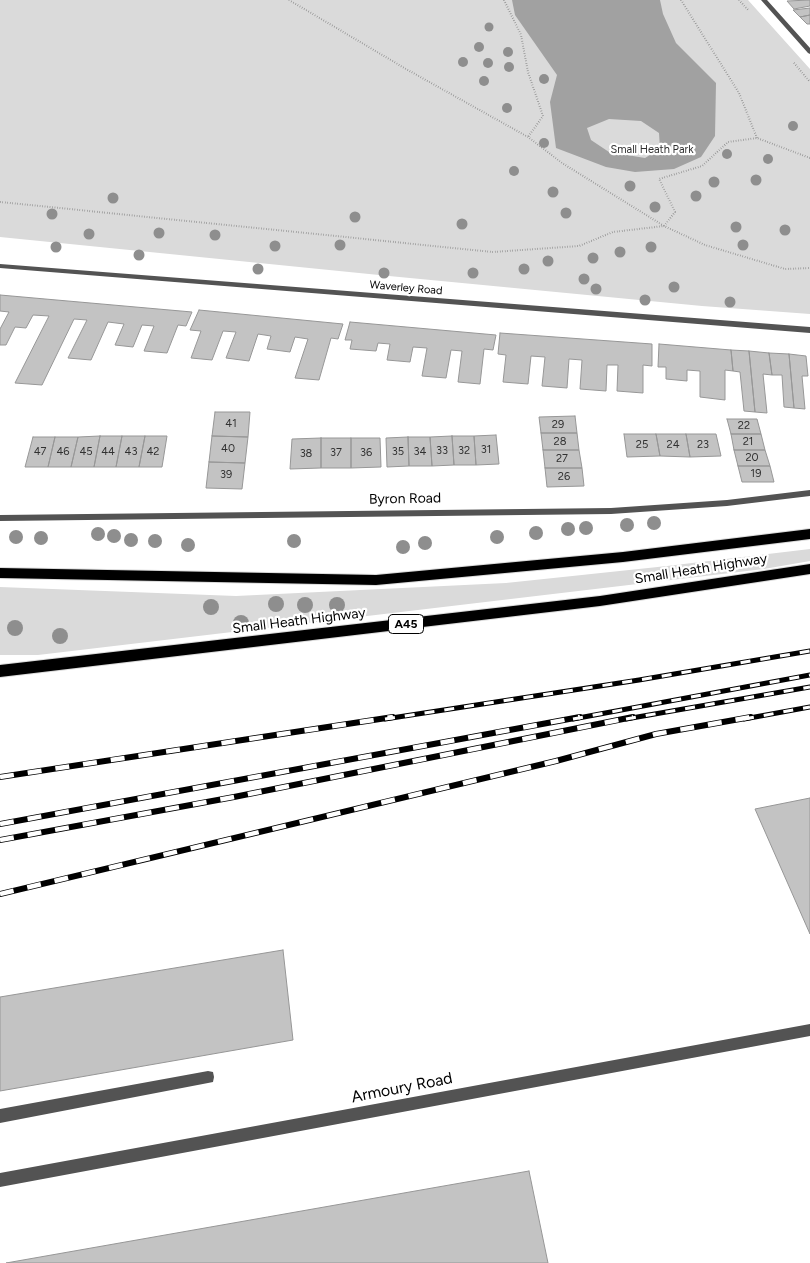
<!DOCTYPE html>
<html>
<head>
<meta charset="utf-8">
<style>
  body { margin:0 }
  canvas { display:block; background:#fff }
</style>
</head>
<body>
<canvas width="810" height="1263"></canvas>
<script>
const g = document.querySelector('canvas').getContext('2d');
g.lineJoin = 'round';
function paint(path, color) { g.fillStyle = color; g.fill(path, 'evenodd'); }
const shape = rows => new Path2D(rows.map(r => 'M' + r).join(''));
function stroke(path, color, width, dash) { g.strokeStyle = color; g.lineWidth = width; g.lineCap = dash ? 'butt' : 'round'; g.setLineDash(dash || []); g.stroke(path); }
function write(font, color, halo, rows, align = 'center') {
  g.font = font + ' Figtree,sans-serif'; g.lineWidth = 4.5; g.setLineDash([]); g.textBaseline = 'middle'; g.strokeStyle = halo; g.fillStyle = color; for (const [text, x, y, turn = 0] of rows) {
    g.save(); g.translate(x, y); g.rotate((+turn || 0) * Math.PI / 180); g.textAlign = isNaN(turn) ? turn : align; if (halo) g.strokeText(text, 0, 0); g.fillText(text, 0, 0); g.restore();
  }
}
const green = shape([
  [0,0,748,0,810,69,810,314,702,306,389,276,0,237],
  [810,549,810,561,764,569,38,655,0,655,0,587,236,596,506,583,667,566]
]);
const water = shape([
  [512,0,660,0,663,14,676,43,716,83,715,136,701,157,674,169,635,172,606,167,556,148,550,102,557,75,515,15],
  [609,119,641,121,659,133,660,149,645,158,609,152,591,140,587,128]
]);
const building = shape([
  [810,0,810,6,794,9,787,1,810,0],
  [810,8,810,15,800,17,793,10,810,8],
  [810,15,810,24,807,24,800,17,810,15],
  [0,295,192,312,186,326,178,325,167,353,144,351,154,326,142,325,133,347,115,345,124,324,108,322,91,360,68,358,87,320,74,319,42,385,15,383,49,316,33,315,26,328,15,327,6,345,0,345,0,329,9,312,0,311,0,295],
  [199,310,343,324,338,339,331,338,319,380,295,378,308,339,295,337,290,352,267,349,271,336,258,334,249,361,226,358,236,332,223,331,212,360,191,358,201,331,190,330,199,310],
  [350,322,496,335,493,350,484,349,480,384,458,382,462,351,451,350,446,378,422,376,427,348,413,347,410,362,387,360,390,344,378,343,376,351,350,349,352,340,345,340,350,322],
  [500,333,652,344,652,366,643,365,643,393,617,391,618,365,607,365,606,391,580,389,582,360,569,359,567,388,542,386,545,357,531,356,528,384,503,382,506,355,498,354,500,333],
  [659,344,731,350,733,371,725,370,725,400,700,397,700,371,687,370,687,381,666,379,666,367,658,367,659,344],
  [731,350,749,351,755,412,744,411,740,372,733,371,731,350],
  [749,351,769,353,772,375,763,374,767,413,755,412,749,351],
  [769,353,789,354,794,408,784,407,782,375,772,375,769,353],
  [789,354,806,356,808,376,802,376,805,409,794,408,789,354],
  [215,412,250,412,248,437,212,436,215,412],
  [575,416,577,433,541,433,539,417,575,416],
  [727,419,757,419,761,434,731,434,727,419],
  [541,433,577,433,579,450,543,450,541,433],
  [624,434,656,434,660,456,627,457,624,434],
  [656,434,686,434,690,457,660,456,656,434],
  [686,434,716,434,721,456,690,457,686,434],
  [731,434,761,434,765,450,734,450,731,434],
  [496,435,499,464,476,465,474,436,496,435],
  [100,436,122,436,116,467,94,467,100,436],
  [100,436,94,467,71,467,78,437,100,436],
  [122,436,145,436,139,467,116,467,122,436],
  [145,436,167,436,162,467,139,467,145,436],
  [212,436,248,437,245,463,209,462,212,436],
  [452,436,474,436,476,465,454,465,452,436],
  [452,436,454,465,432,466,430,437,452,436],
  [33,437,55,437,48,467,25,467,33,437],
  [55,437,78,437,71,467,48,467,55,437],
  [408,437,430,437,432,466,409,466,408,437],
  [408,437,409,466,387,467,386,438,408,437],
  [321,438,351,438,351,468,321,468,321,438],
  [321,438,321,468,290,469,292,439,321,438],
  [351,438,380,438,381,467,351,468,351,438],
  [543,450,579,450,582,468,545,468,543,450],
  [734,450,765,450,770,466,738,466,734,450],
  [209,462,245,463,242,489,206,488,209,462],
  [738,466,770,466,774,482,742,482,738,466],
  [545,468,582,468,584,486,547,487,545,468],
  [810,798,810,934,755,809,810,798],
  [283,950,293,1040,0,1091,0,997,283,950],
  [529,1171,548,1263,6,1263,529,1171]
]);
const path = shape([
  [289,0,406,69,528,137,562,163,664,226,705,245,785,269,810,268],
  [504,0,521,35,528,72,543,116,528,137],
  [681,0,739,93,757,138],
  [739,0,749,11],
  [794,63,810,82],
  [0,202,493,252,579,246,613,232,664,226,675,212,659,179,702,166,728,142,757,138,810,158]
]);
const service = shape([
  [208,1071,213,1072,214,1077,213,1082,208,1083,0,1123,0,1109,208,1071]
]);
const minor = shape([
  [761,0,767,0,810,48,810,54,808,53,761,0],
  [810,490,810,496,727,506,611,514,0,521,0,515,611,508,727,500,810,490],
  [810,1024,810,1036,0,1187,0,1173,810,1024]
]);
const tertiary = shape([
  [0,264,810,327,810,333,0,268,0,264]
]);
const trunk = shape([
  [810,529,810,539,623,562,376,585,0,578,0,568,376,575,623,552,810,529],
  [810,564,810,574,600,606,0,677,0,665,600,596,810,564]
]);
const railFar1 = shape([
  [385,719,639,680,810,651],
  [573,719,810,675],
  [626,719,810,687],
  [744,719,810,707]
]);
const rail = shape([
  [0,777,393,717],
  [0,824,580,717],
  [0,840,234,797,633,717],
  [0,894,556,761,656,734,751,717]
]);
const trees = [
  [489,27,4.5],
  [479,47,5],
  [508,52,5],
  [463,62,5],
  [488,63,5],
  [509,67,5],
  [544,79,5],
  [484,81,5],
  [507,108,5],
  [793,126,5],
  [544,143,5],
  [727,154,5],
  [768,159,5],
  [514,171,5],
  [756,180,5.5],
  [714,182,5.5],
  [630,186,5.5],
  [553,192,5.5],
  [696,196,5.5],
  [113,198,5.5],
  [655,207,5.5],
  [566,213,5.5],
  [52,214,5.5],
  [355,217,5.5],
  [462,224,5.5],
  [736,227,5.5],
  [785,230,5.5],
  [159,233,5.5],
  [89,234,5.5],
  [215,235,5.5],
  [340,245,5.5],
  [743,245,5.5],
  [275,246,5.5],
  [56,247,5.5],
  [651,247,5.5],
  [620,252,5.5],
  [139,255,5.5],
  [593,258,5.5],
  [548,261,5.5],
  [258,269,5.5],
  [524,269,5.5],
  [384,273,5.5],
  [473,273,5.5],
  [584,279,5.5],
  [674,287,5.5],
  [596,289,5.5],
  [645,300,5.5],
  [730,302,5.5],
  [654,523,7],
  [627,525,7],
  [586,528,7],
  [568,529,7],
  [536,533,7],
  [98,534,7],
  [114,536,7],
  [16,537,7],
  [497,537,7],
  [41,538,7],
  [131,540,7],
  [155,541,7],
  [294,541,7],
  [425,543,7],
  [188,545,7],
  [403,547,7],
  [276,604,8],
  [305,605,8],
  [337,605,8],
  [211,607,8],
  [241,623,8],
  [15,628,8],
  [60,636,8]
];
const farParknames = [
  ["Small Heath Park",652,150]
];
const farStreetnames = [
  ["Waverley Road",406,288,5]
];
const numberNames = [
  ["41",231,424],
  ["29",558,425],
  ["22",744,426],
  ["28",560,442],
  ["21",748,442],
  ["25",642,445],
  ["24",673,445],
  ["23",703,445],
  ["40",228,449],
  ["31",486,450],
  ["33",442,451],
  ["32",464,451],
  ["47",40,452],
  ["46",63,452],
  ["45",86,452],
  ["44",108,452],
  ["43",131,452],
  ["42",153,452],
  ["35",398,452],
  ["34",420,452],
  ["37",336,453],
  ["36",366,453],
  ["38",306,454],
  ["20",752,458],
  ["27",562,459],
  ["19",756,474],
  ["39",226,475],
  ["26",564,477]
];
const shields = [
  [406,624,35]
];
const shieldNames = [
  ["A45",406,624]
];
const streetNames = [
  ["Byron Road",405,499,-1],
  ["Small Heath Highway",701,569,-9],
  ["Small Heath Highway",299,621,-7]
];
const nearStreetnames = [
  ["Armoury Road",402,1088,-11]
];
paint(green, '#dadada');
paint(water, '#a1a1a1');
paint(building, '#c3c3c3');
stroke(building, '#979797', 1);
stroke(trunk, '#dbdbdb', 2);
stroke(path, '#757575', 2, [0.5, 2]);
paint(service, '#535353');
paint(minor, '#535353');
paint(tertiary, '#535353');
paint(trunk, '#000');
stroke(railFar1, '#000', 5);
stroke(rail, '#000', 6);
stroke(railFar1, '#fff', 3, [10]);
stroke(rail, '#fff', 4.5, [14]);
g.fillStyle = '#8e8e8e';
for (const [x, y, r] of trees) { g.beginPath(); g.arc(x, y, r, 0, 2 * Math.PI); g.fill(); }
write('11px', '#313131', '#fff', farParknames);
write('11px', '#000', '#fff', farStreetnames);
write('11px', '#313131', null, numberNames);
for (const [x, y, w] of shields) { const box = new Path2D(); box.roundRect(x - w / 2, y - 9.5, w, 19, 4); g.fillStyle = '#fff'; g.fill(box); stroke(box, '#000', 1); }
write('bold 12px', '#000', null, shieldNames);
write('14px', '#000', '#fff', streetNames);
write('16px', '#000', '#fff', nearStreetnames);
</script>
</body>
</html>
